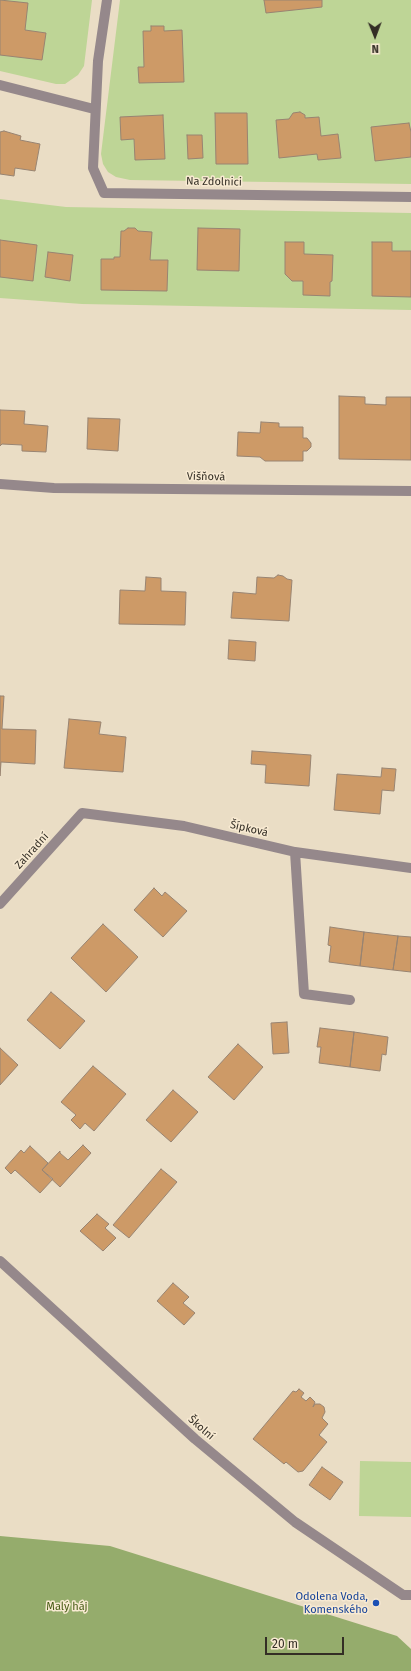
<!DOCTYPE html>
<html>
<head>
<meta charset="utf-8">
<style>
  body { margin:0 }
  #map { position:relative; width:411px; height:1671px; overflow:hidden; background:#eaddc5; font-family:"Fira Sans",sans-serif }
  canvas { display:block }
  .north { position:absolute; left:355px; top:16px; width:40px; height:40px; -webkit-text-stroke:3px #f8ead2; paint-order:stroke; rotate:179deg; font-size:11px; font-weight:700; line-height:16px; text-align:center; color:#332e25 }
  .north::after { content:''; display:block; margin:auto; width:14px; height:18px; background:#332e25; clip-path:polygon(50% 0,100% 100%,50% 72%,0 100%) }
  .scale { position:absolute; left:265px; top:1637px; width:79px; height:18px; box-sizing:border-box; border:2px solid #332e25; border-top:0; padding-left:5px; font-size:12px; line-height:14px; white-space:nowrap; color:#332e25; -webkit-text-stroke:3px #f8ead2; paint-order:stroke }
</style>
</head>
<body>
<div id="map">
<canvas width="411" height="1671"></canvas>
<div class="north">N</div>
<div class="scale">20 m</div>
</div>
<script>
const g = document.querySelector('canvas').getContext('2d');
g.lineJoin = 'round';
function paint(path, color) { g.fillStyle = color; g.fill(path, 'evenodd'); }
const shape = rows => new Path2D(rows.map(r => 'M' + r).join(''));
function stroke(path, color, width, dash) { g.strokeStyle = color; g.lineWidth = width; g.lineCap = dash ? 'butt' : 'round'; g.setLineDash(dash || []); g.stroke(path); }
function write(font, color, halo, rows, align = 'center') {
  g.font = font + ' "Fira Sans",sans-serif'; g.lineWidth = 3; g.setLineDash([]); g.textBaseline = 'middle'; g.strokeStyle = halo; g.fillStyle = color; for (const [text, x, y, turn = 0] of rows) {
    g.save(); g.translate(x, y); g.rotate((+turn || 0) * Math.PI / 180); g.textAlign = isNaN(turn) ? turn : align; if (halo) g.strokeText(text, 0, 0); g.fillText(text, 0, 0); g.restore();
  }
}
const green = shape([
  [0,0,92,0,84,66,78,75,65,84,56,84,0,71],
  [120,0,411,0,411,184,130,180,116,177,108,172,103,164,101,154],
  [0,199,66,207,411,213,411,310,82,304,0,298],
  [360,1461,411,1462,411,1517,359,1516]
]);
const forest = shape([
  [0,1536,110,1546,397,1636,411,1649,411,1671,0,1671]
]);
const building = shape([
  [0,0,28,3,25,30,46,33,42,60,0,55,0,0],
  [264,0,322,0,322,7,266,13,264,0],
  [151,26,164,26,164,31,182,30,184,82,139,83,138,67,144,67,143,31,151,31,151,26],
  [300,112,305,115,305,118,319,117,321,136,338,134,341,158,318,160,317,154,279,158,276,120,289,119,293,113,300,112],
  [215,113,247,113,248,164,216,164,215,113],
  [163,115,165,159,135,160,134,139,121,140,120,117,163,115],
  [409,123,411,132,411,157,375,161,371,127,409,123],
  [4,131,21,136,20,140,40,144,35,171,15,168,14,176,0,174,0,132,4,131],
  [187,135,202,135,203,158,188,159,187,135],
  [128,228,135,228,138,231,152,232,150,260,168,260,167,291,101,290,101,259,114,259,114,257,120,257,121,231,124,231,128,228],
  [198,228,240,229,239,271,197,270,198,228],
  [0,240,37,245,33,281,0,277,0,240],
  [285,242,304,242,304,254,333,255,332,281,330,282,330,296,303,295,303,281,292,281,285,274,285,242],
  [372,242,392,242,392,251,411,251,411,297,372,296,372,242],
  [48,252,73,255,70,281,45,277,48,252],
  [339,396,365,397,365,404,386,405,386,397,411,397,411,460,339,459,339,396],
  [0,410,25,411,24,424,48,426,46,452,22,451,22,445,2,444,0,446,0,410],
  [88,418,120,419,118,451,87,449,88,418],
  [261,422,279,423,279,427,303,427,303,438,307,438,311,443,311,447,307,451,303,451,303,461,265,461,260,457,237,456,238,432,260,433,261,422],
  [278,575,283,576,287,579,292,580,289,621,231,618,233,592,256,594,257,577,274,578,278,575],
  [146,577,161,578,161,591,186,592,185,625,119,624,120,590,145,591,146,577],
  [229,640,256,642,255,661,228,659,229,640],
  [0,696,4,696,2,729,36,730,35,764,1,762,0,776,0,696],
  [69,719,101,722,99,734,126,737,123,772,64,768,69,719],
  [252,751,311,755,309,786,265,783,266,765,251,764,252,751],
  [382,768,396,769,394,791,382,790,380,814,334,810,337,774,381,777,382,768],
  [154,888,162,896,165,892,187,911,163,937,134,910,154,888],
  [103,924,138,957,106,992,71,958,103,924],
  [330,927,364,932,360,966,329,962,331,946,328,945,330,927],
  [364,932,398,936,393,970,360,966,364,932],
  [398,936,411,937,411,972,393,970,398,936],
  [51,992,85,1021,60,1049,27,1020,51,992],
  [287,1022,289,1053,273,1054,271,1023,287,1022],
  [320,1028,354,1032,350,1067,319,1063,321,1047,317,1047,320,1028],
  [354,1032,388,1037,386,1055,382,1054,380,1071,350,1067,354,1032],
  [238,1044,263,1067,234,1100,208,1077,238,1044],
  [0,1048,18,1065,0,1085,0,1048],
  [93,1066,126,1094,94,1131,85,1123,80,1129,71,1120,76,1115,61,1102,93,1066],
  [173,1090,198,1112,171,1142,146,1120,173,1090],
  [83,1145,91,1153,60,1187,42,1170,60,1151,60,1153,68,1160,83,1145],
  [30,1146,48,1163,42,1170,53,1179,40,1193,15,1170,11,1174,5,1168,21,1150,24,1153,30,1146],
  [161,1169,177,1182,129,1238,113,1225,161,1169],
  [97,1214,109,1224,105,1228,116,1238,103,1251,80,1231,97,1214],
  [173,1283,189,1297,183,1303,195,1313,184,1325,157,1301,173,1283],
  [299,1389,304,1393,301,1397,306,1401,310,1397,315,1402,313,1407,315,1404,320,1404,324,1407,325,1412,322,1418,328,1424,319,1435,327,1442,303,1471,298,1472,286,1462,284,1464,253,1439,293,1391,296,1392,299,1389],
  [322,1467,343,1482,330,1500,309,1485,322,1467]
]);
const minor = shape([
  [107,0,98,61,93,168,104,193,411,197],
  [0,85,94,109],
  [0,484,54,488,411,491],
  [295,852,304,994,350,1000],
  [0,904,82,813,184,826,295,852,411,868],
  [0,1261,195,1439,295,1522,403,1595,411,1595]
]);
const markers = [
  [376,1603,4,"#1a4fb4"]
];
const streetNames = [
  ["Na Zdolnici",214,182,1],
  ["Višňová",206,477,1],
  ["Šípková",249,829,13],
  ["Zahradní",32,851,-48],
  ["Školní",201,1428,41]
];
const transitNames = [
  ["Odolena Voda,",368,1597],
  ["Komenského",368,1610]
];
const parkNames = [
  ["Malý háj",67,1607]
];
paint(green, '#bed596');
paint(forest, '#95ac6c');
paint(building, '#cd9a67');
stroke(building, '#988472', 1);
stroke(minor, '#95888b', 10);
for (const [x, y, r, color] of markers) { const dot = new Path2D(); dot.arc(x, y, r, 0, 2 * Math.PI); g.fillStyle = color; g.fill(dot); stroke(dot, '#f8ead2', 1.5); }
write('11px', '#332e25', '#f8ead2', streetNames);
write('11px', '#164399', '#f8ead2', transitNames, 'right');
write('11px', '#475b15', '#f8ead2', parkNames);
</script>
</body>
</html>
